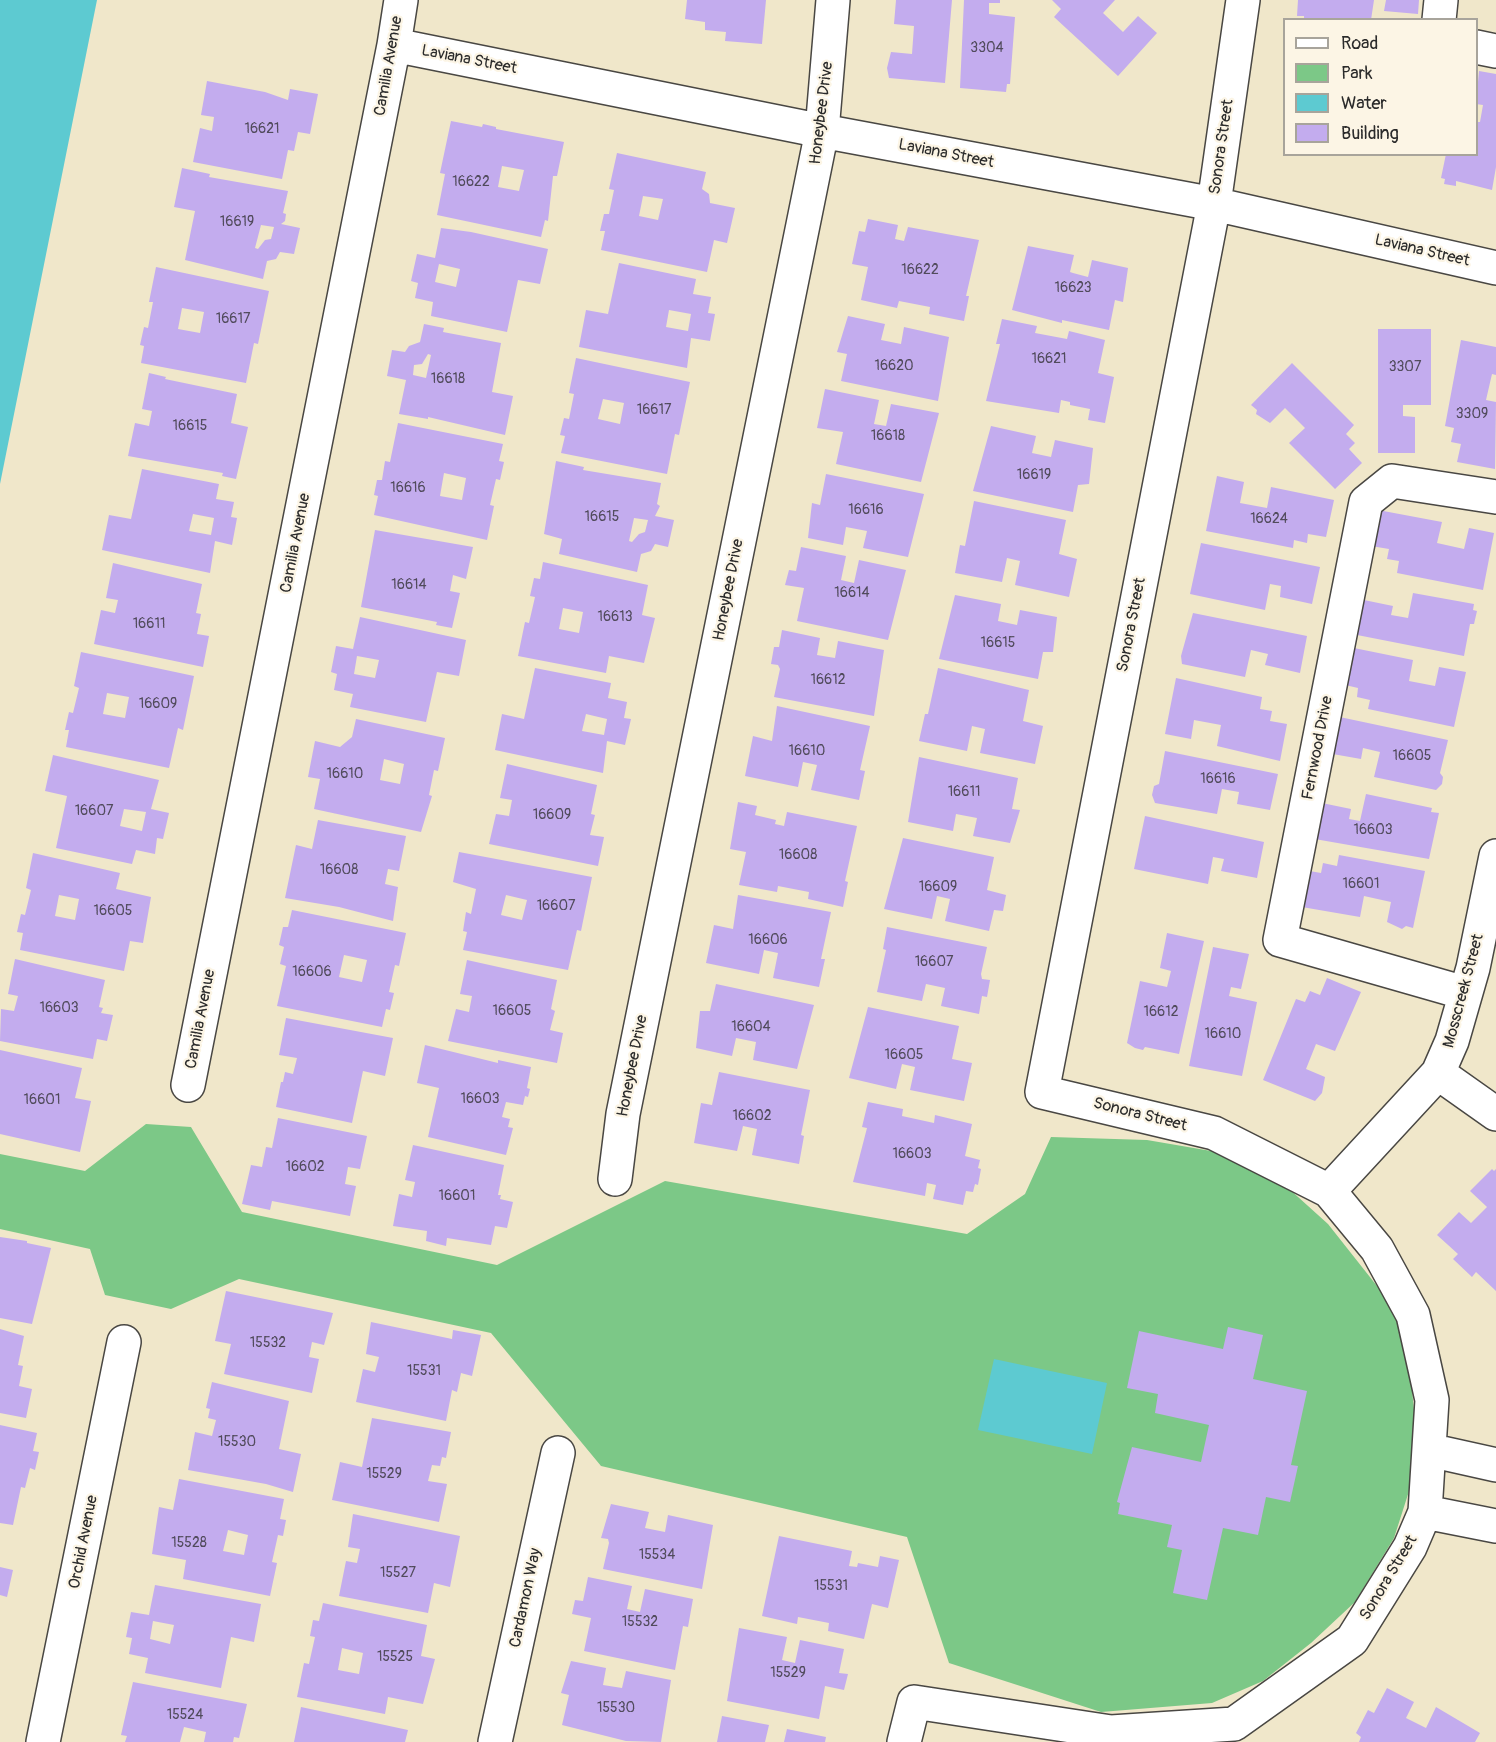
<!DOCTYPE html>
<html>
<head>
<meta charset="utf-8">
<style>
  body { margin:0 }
  #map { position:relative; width:1496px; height:1742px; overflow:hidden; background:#f0e7ca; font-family:Pangolin,sans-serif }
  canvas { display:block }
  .legend { position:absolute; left:1283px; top:18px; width:195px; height:138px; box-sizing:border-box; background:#fcf5e5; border:2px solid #a8a49b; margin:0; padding:8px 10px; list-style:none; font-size:18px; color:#2b2b2b }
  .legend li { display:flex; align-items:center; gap:12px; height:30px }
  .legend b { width:30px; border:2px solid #a8a49b }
</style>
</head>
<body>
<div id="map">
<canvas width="1496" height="1742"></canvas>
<ul class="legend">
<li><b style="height:8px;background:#fff"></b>Road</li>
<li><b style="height:16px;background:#7cc887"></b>Park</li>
<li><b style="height:16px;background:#5dcad1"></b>Water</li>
<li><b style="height:16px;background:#c3acee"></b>Building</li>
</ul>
</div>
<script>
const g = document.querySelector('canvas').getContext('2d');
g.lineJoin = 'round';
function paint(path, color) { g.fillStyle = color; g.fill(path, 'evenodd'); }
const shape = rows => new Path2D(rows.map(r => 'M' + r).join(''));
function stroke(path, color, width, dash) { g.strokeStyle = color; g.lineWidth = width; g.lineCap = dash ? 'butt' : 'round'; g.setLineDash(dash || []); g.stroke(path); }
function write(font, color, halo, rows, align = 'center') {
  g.font = font + ' Pangolin,sans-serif'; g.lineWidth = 4.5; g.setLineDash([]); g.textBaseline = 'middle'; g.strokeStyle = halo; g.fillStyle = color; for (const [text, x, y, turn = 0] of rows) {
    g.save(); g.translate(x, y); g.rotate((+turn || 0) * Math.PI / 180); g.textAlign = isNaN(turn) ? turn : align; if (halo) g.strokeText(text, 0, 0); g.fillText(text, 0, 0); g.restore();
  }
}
const green = shape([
  [146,1124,191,1127,242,1212,497,1265,665,1181,967,1234,1025,1194,1051,1137,1147,1140,1217,1152,1287,1187,1328,1224,1392,1305,1410,1370,1419,1460,1394,1538,1355,1602,1311,1643,1263,1681,1212,1703,1101,1712,949,1663,907,1537,601,1466,491,1333,239,1279,171,1309,105,1295,90,1249,0,1229,0,1154,85,1171]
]);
const water = shape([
  [0,0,97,0,0,484],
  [994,1359,1107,1383,1092,1454,978,1430]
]);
const building = shape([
  [687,0,766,0,762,44,725,41,726,32,705,30,705,22,685,19],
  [896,0,952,0,945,83,889,78,887,68,891,52,912,54,914,26,894,24],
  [964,0,1000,0,1000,3,989,3,989,14,1015,17,1010,84,1007,84,1006,92,960,88],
  [1052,0,1115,0,1103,13,1123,32,1138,16,1157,33,1118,76,1054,17,1061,9],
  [1298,0,1374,0,1371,20,1304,19,1304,16,1297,16],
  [1386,0,1419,0,1418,14,1384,11],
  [1479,71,1496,74,1496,167,1492,190,1456,181,1456,186,1444,184,1445,179,1441,178,1446,154,1476,154,1476,122,1480,122,1483,105,1476,104],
  [207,81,265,92,288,100,290,89,318,94,310,134,298,132,294,151,288,150,282,179,193,162,200,128,212,131,214,117,201,115],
  [451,121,482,127,483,124,496,127,496,129,564,142,557,176,553,176,548,221,545,220,541,237,437,215,445,174,440,173],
  [502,166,524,170,519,191,498,187],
  [617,153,706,172,702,189,709,194,710,203,735,208,727,243,714,240,707,272,601,250,605,231,600,231,604,214,609,214,614,190,609,189],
  [643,196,663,199,658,220,639,216],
  [182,168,210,174,209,177,288,191,283,213,286,214,285,221,281,224,300,228,294,254,280,252,276,259,267,261,263,279,185,260,195,211,174,207],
  [261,225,274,227,271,239,265,240,258,249,255,248],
  [868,219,898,225,895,239,904,241,908,227,979,240,966,296,969,296,964,321,929,314,930,307,899,301,897,308,861,300,868,267,852,264,859,231,865,232],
  [441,228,471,232,548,249,540,284,518,280,507,332,431,316,433,302,415,298,418,283,411,281,417,254,435,258],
  [439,264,460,269,456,287,435,282],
  [1028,246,1074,255,1070,272,1073,273,1088,277,1092,260,1128,268,1123,302,1115,300,1109,330,1062,320,1062,323,1012,310],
  [619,263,696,279,693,294,711,297,708,313,715,314,710,341,691,338,687,368,579,347,586,310,608,314],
  [669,310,691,314,688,331,666,327],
  [156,267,269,291,258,344,254,343,246,383,141,363,144,346,140,345,144,327,148,328,153,302,149,302],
  [182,308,204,312,200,333,178,329],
  [848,316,885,324,881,340,901,344,904,327,949,337,938,401,841,381,847,354,837,352],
  [1002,319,1037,326,1035,333,1067,339,1069,331,1105,340,1098,373,1114,377,1105,423,1088,420,1090,409,1070,405,1070,402,1061,400,1059,413,986,401,1000,344,996,344],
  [424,324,444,328,443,332,501,343,492,392,513,396,505,435,428,417,428,419,399,414,406,380,387,376,392,350,405,352,409,346,420,342],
  [428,354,431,355,426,378,413,375,414,365,422,364],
  [1378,329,1431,329,1431,405,1403,405,1403,416,1415,417,1415,453,1378,453],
  [1461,340,1496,347,1496,375,1492,374,1486,400,1496,402,1495,469,1457,462,1461,444,1451,442,1454,428,1445,426],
  [576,358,690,382,679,435,675,434,667,474,561,453,565,436,560,435,564,418,569,419,574,394,569,393],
  [603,399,624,403,620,424,598,419],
  [1292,363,1354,425,1346,434,1355,443,1349,449,1362,463,1335,489,1289,443,1305,428,1285,408,1270,423,1256,414,1257,410,1251,405],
  [149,373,166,377,165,379,237,394,231,423,248,427,236,479,222,476,223,473,128,456,135,423,149,426,152,411,142,409],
  [825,389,879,400,874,424,886,426,891,404,939,413,921,482,836,464,843,432,817,428],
  [398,423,503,444,499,461,504,462,500,480,496,479,490,505,494,506,487,540,374,515,378,496,374,495,377,480,382,480,385,461,390,462],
  [444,473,466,478,462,500,440,496],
  [991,426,1036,436,1032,453,1051,457,1055,440,1093,448,1089,484,1078,485,1073,512,973,491],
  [556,461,584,467,583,470,661,483,657,504,660,506,655,516,674,520,668,547,655,544,651,551,641,554,637,572,559,554,562,539,544,534],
  [634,518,648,520,645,532,639,534,632,542,629,541],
  [142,469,219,484,216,499,234,502,231,517,237,518,232,545,215,541,210,573,102,550,109,515,131,519],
  [193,514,214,518,211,535,189,531],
  [826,474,924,494,908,557,863,548,867,531,846,527,843,545,808,538,812,503,820,505],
  [1217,476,1244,482,1240,503,1267,508,1271,487,1334,500,1326,537,1308,534,1307,543,1294,540,1293,548,1206,531],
  [974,501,1066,520,1059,554,1077,559,1069,597,1015,585,1020,561,1007,558,1002,582,955,573,960,545,965,546],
  [1378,510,1442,522,1437,543,1464,549,1469,528,1494,533,1483,590,1397,573,1399,561,1387,559,1389,549,1371,546],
  [375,530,473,547,466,579,453,575,450,591,460,593,452,628,436,625,437,622,361,607],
  [1201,543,1320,567,1312,604,1280,597,1281,586,1270,584,1265,610,1190,594],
  [801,547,846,556,841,580,854,583,859,560,906,570,888,640,797,621,804,588,785,585,789,570,796,571],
  [543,562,648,585,642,615,655,618,644,663,609,656,606,673,518,656,525,622,529,623,535,597,530,596,534,578,540,579],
  [563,608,583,612,579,633,559,629],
  [113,563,202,584,196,613,201,614,197,634,209,636,203,667,94,644,101,610,115,613,118,600,106,598],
  [1413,593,1474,604,1473,610,1477,611,1474,624,1470,624,1464,656,1352,634,1359,599,1393,606,1391,615,1408,618],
  [955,595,1001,604,998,621,1017,625,1020,610,1057,617,1053,652,1043,652,1038,679,939,659],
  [1193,613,1307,636,1300,673,1265,665,1268,654,1251,650,1245,677,1182,664,1181,656],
  [360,617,466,640,459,676,437,672,426,722,350,707,353,694,334,690,337,674,331,672,336,646,353,649],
  [357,656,379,660,375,678,354,674],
  [782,630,820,638,817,655,835,658,838,641,884,650,874,716,774,697,780,669,778,665,771,664,774,647,779,647],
  [1349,647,1413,660,1409,681,1435,686,1439,667,1466,672,1454,727,1368,709,1370,700,1357,697,1358,688,1341,684],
  [81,652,194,676,183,730,178,728,169,768,66,747,69,730,65,730,69,712,73,713,79,688,74,686],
  [107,693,129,697,125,718,103,714],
  [535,668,611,683,608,698,627,702,624,718,631,719,625,745,607,741,603,773,495,750,502,714,524,719],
  [586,714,607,719,604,735,582,731],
  [938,668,1029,690,1023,721,1043,726,1035,764,980,753,985,729,972,726,967,751,919,741,925,714,928,714],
  [1176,678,1262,697,1260,709,1272,711,1270,721,1287,724,1280,761,1217,746,1221,725,1194,720,1191,739,1165,734],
  [777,706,870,726,860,770,865,771,859,800,811,790,817,765,803,762,798,787,745,776,753,736,772,741],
  [1335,716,1448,740,1440,773,1443,777,1442,784,1436,790,1374,777,1380,752,1363,748,1361,759,1327,753],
  [356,719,445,738,438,771,434,770,429,795,432,796,421,832,314,809,320,779,308,777,315,741,340,747,352,737],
  [384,759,404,764,400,784,380,780],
  [1165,751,1278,774,1270,810,1237,804,1239,792,1222,789,1217,814,1155,803,1152,795,1154,786,1159,784],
  [53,755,159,780,151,809,169,813,163,839,157,838,155,854,136,850,132,864,56,848,67,796,45,791],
  [124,809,146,812,142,831,120,826],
  [919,757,1018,778,1012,809,1020,810,1010,843,973,836,977,818,956,814,953,831,908,822],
  [507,764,597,785,591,814,595,815,590,835,604,837,598,866,489,844,496,814,509,816,512,800,500,798],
  [1366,794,1432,808,1431,812,1439,813,1429,859,1309,838,1317,802,1351,809,1349,819,1360,821],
  [738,802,757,806,755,815,776,820,775,824,784,826,787,812,857,826,845,881,848,882,843,907,808,899,809,892,778,886,777,892,739,885,746,852,730,849],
  [1145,816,1264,842,1257,878,1221,871,1224,859,1213,857,1208,884,1134,869],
  [318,820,406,836,399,871,388,869,385,884,398,887,393,921,339,907,285,898,296,845,312,849],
  [903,838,994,857,987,890,1006,895,1003,911,994,910,989,931,945,921,950,899,937,896,932,919,884,909],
  [459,852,592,877,581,931,577,930,568,970,463,950,467,932,463,931,466,912,471,914,476,889,453,882],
  [506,895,527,900,522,920,501,915],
  [33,853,120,873,116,889,151,897,143,943,130,941,124,971,20,950,23,933,17,932,21,914,25,915,31,890,26,888],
  [59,895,79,899,75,920,55,916],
  [1339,855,1425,871,1413,928,1406,926,1402,929,1387,922,1391,902,1364,896,1360,917,1296,906,1304,870,1321,873,1323,863,1337,866],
  [738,895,831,912,821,959,825,959,819,987,773,978,778,953,764,950,759,974,706,963,714,925,733,929],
  [292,910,406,933,399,966,395,965,389,992,394,993,390,1010,386,1009,382,1027,277,1006,286,966,280,964,284,947,279,945,283,927,288,927],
  [344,955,367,960,362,982,339,977],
  [887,927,987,947,981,974,982,979,990,980,987,997,982,996,979,1014,941,1006,945,988,926,984,922,1001,877,992,886,950,883,949],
  [1167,933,1204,941,1179,1054,1145,1047,1143,1050,1135,1048,1127,1043,1140,981,1167,987,1171,971,1160,968],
  [1213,947,1249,954,1241,989,1231,987,1229,996,1257,1002,1242,1076,1189,1066],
  [15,959,105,980,99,1007,103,1008,101,1013,113,1015,107,1041,97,1039,93,1059,0,1041,1,1009,14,1011,18,996,8,994],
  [467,960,557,980,551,1009,555,1011,550,1030,563,1033,557,1063,448,1041,456,1009,469,1012,472,996,460,994],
  [1327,978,1361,992,1335,1051,1316,1044,1306,1069,1325,1077,1322,1093,1315,1101,1263,1080,1296,999,1305,1002,1310,991,1320,995],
  [716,984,814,1005,797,1069,753,1060,756,1042,736,1038,732,1056,696,1048,700,1011,710,1011],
  [868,1007,959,1026,952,1059,972,1063,964,1101,910,1090,915,1067,902,1064,896,1089,849,1078],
  [286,1018,393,1038,385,1076,363,1071,352,1123,276,1107,281,1082,283,1082,285,1072,293,1074,297,1058,279,1055],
  [425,1045,498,1063,498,1060,531,1067,527,1088,530,1089,528,1097,525,1096,523,1105,506,1102,502,1117,510,1119,508,1127,513,1128,506,1155,428,1137,439,1088,417,1083],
  [0,1050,82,1068,75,1098,91,1101,80,1152,0,1134],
  [719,1072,810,1090,801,1135,804,1136,799,1164,752,1155,757,1129,743,1126,737,1151,694,1143,701,1103,712,1105],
  [868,1102,903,1109,902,1116,934,1123,935,1115,972,1124,965,1156,980,1160,978,1168,981,1169,978,1185,975,1184,973,1192,966,1191,963,1205,933,1199,936,1185,927,1183,925,1196,853,1182,867,1128,862,1127],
  [278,1118,367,1136,360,1169,348,1167,345,1184,356,1186,350,1216,272,1201,270,1210,242,1204,251,1165,262,1167,266,1147,272,1148],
  [413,1145,504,1165,498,1195,501,1195,500,1199,513,1202,507,1228,495,1226,491,1245,447,1238,446,1246,426,1241,427,1231,393,1226,399,1194,412,1197,415,1182,405,1180],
  [1492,1169,1494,1171,1496,1169,1496,1291,1476,1272,1472,1277,1453,1259,1458,1254,1437,1235,1459,1212,1471,1223,1487,1207,1470,1191],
  [0,1237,27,1241,27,1243,51,1248,32,1324,0,1318],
  [226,1291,333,1313,324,1345,312,1342,309,1357,319,1359,312,1393,224,1374,231,1344,215,1341],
  [371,1322,452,1339,453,1330,481,1335,472,1376,461,1373,457,1392,452,1390,446,1421,356,1402,363,1369,375,1372,379,1357,366,1354],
  [1228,1327,1263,1335,1253,1379,1307,1391,1291,1465,1298,1466,1290,1502,1266,1497,1258,1535,1223,1528,1207,1600,1173,1593,1182,1550,1167,1547,1172,1525,1118,1514,1120,1503,1117,1502,1132,1447,1201,1462,1209,1425,1155,1413,1158,1394,1127,1388,1139,1331,1223,1349],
  [0,1329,24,1336,18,1365,23,1366,19,1386,32,1389,26,1418,0,1413],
  [212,1382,289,1401,279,1449,301,1454,293,1492,266,1484,188,1470,195,1432,212,1436,216,1420,208,1418,210,1409,206,1408],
  [372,1418,451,1432,446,1458,442,1457,440,1466,432,1465,428,1481,447,1484,439,1522,332,1500,340,1462,362,1467],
  [0,1425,37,1433,33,1451,39,1452,35,1470,30,1468,25,1488,21,1487,13,1525,0,1523],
  [179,1479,284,1499,280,1519,286,1520,283,1536,278,1535,272,1562,277,1563,270,1596,183,1579,186,1560,152,1554,159,1507,173,1510],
  [228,1530,248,1535,244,1555,223,1551],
  [611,1504,649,1512,645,1528,665,1532,668,1515,713,1525,702,1589,603,1569,609,1543,608,1539,601,1538],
  [353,1514,460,1536,450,1587,434,1583,428,1613,339,1596,346,1561,357,1563,360,1549,348,1547],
  [779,1536,852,1551,849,1566,857,1567,858,1563,878,1567,880,1556,899,1560,888,1608,872,1604,864,1639,828,1631,829,1623,798,1617,797,1624,762,1616],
  [0,1567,13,1570,7,1597,0,1595],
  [588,1577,632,1586,627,1609,640,1612,645,1589,693,1599,688,1627,683,1626,675,1670,584,1651,591,1618,572,1614,575,1600,583,1601],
  [155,1585,261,1604,254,1642,231,1637,221,1688,145,1673,148,1658,129,1654,132,1638,126,1637,131,1612,149,1615],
  [153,1621,174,1625,170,1644,150,1639],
  [323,1603,427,1625,421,1656,435,1659,423,1704,388,1697,385,1714,297,1697,304,1663,309,1664,315,1637,310,1636,313,1620,319,1621],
  [342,1648,363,1653,359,1674,338,1670],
  [739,1628,787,1637,782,1660,795,1663,800,1640,844,1649,839,1673,848,1674,844,1690,825,1686,819,1719,727,1701],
  [571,1661,606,1668,603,1685,622,1688,626,1671,671,1680,661,1742,626,1741,562,1725,569,1695,561,1693],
  [133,1682,247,1704,239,1738,234,1737,233,1742,204,1742,206,1732,184,1727,180,1742,125,1742,127,1736,121,1735],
  [1387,1688,1414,1702,1406,1718,1426,1728,1436,1707,1480,1733,1475,1742,1359,1742,1361,1737,1356,1733,1368,1710,1374,1713],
  [301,1707,408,1730,405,1742,294,1742],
  [722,1716,769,1725,765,1742,717,1742],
  [787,1729,826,1737,825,1742,784,1742]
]);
const minor = shape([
  [1439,20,1441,0],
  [394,45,822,131,1214,204,1496,268],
  [1476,47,1496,51],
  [1465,993,1280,940,1366,502,1392,481,1496,497],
  [1438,1073,1496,1114],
  [188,1085,394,45,401,0],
  [615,1179,623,1114,822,131,833,0],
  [1329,1191,1438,1073,1452,1041,1473,968,1496,856],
  [1429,1450,1496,1465],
  [1425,1512,1496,1526],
  [43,1742,124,1342],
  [495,1742,558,1453],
  [904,1742,914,1702,1111,1732,1234,1724,1352,1640,1410,1547,1425,1512,1432,1400,1413,1315,1377,1249,1329,1191,1214,1133,1042,1092,1214,204,1243,0]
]);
const numberNames = [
  ["3304",987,48],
  ["16621",262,129],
  ["16622",471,182],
  ["16619",237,222],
  ["16622",920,270],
  ["16623",1073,288],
  ["16617",233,319],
  ["16621",1049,359],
  ["16620",894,366],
  ["3307",1405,367],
  ["16618",448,379],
  ["16617",654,410],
  ["3309",1472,414],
  ["16615",190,426],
  ["16618",888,436],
  ["16619",1034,475],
  ["16616",408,488],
  ["16616",866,510],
  ["16615",602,517],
  ["16624",1269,519],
  ["16614",409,585],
  ["16614",852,593],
  ["16613",615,617],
  ["16611",149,624],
  ["16615",998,643],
  ["16612",828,680],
  ["16609",158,704],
  ["16610",807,751],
  ["16605",1412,756],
  ["16610",345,774],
  ["16616",1218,779],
  ["16611",964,792],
  ["16607",94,811],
  ["16609",552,815],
  ["16603",1373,830],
  ["16608",798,855],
  ["16608",339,870],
  ["16601",1361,884],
  ["16609",938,887],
  ["16607",556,906],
  ["16605",113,911],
  ["16606",768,940],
  ["16607",934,962],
  ["16606",312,972],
  ["16603",59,1008],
  ["16605",512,1011],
  ["16612",1161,1012],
  ["16604",751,1027],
  ["16610",1223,1034],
  ["16605",904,1055],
  ["16603",480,1099],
  ["16601",42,1100],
  ["16602",752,1116],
  ["16603",912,1154],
  ["16602",305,1167],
  ["16601",457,1196],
  ["15532",268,1343],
  ["15531",424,1371],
  ["15530",237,1442],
  ["15529",384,1474],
  ["15528",189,1543],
  ["15534",657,1555],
  ["15527",398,1573],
  ["15531",831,1586],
  ["15532",640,1622],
  ["15525",395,1657],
  ["15529",788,1673],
  ["15530",616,1708],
  ["15524",185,1715]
];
const streetNames = [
  ["Laviana Street",469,60,11],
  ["Camilia Avenue",389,66,-80],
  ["Honeybee Drive",822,113,-83],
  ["Sonora Street",1222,147,-82],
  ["Laviana Street",946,154,11],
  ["Laviana Street",1422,251,13],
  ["Camilia Avenue",296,543,-79],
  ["Honeybee Drive",729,590,-79],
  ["Sonora Street",1132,625,-79],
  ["Fernwood Drive",1318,748,-79],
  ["Mosscreek Street",1464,991,-75],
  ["Camilia Avenue",201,1019,-79],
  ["Honeybee Drive",633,1066,-79],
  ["Sonora Street",1140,1115,14],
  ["Orchid Avenue",84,1542,-79],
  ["Sonora Street",1389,1578,-59],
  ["Cardamon Way",526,1598,-78]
];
paint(green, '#7cc887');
paint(water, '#5dcad1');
paint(building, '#c3acee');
stroke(minor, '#494743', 36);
stroke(minor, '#fff', 33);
write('14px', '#514b5c', null, numberNames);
write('16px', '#2b2b2b', '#fcf5e5', streetNames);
</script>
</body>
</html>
